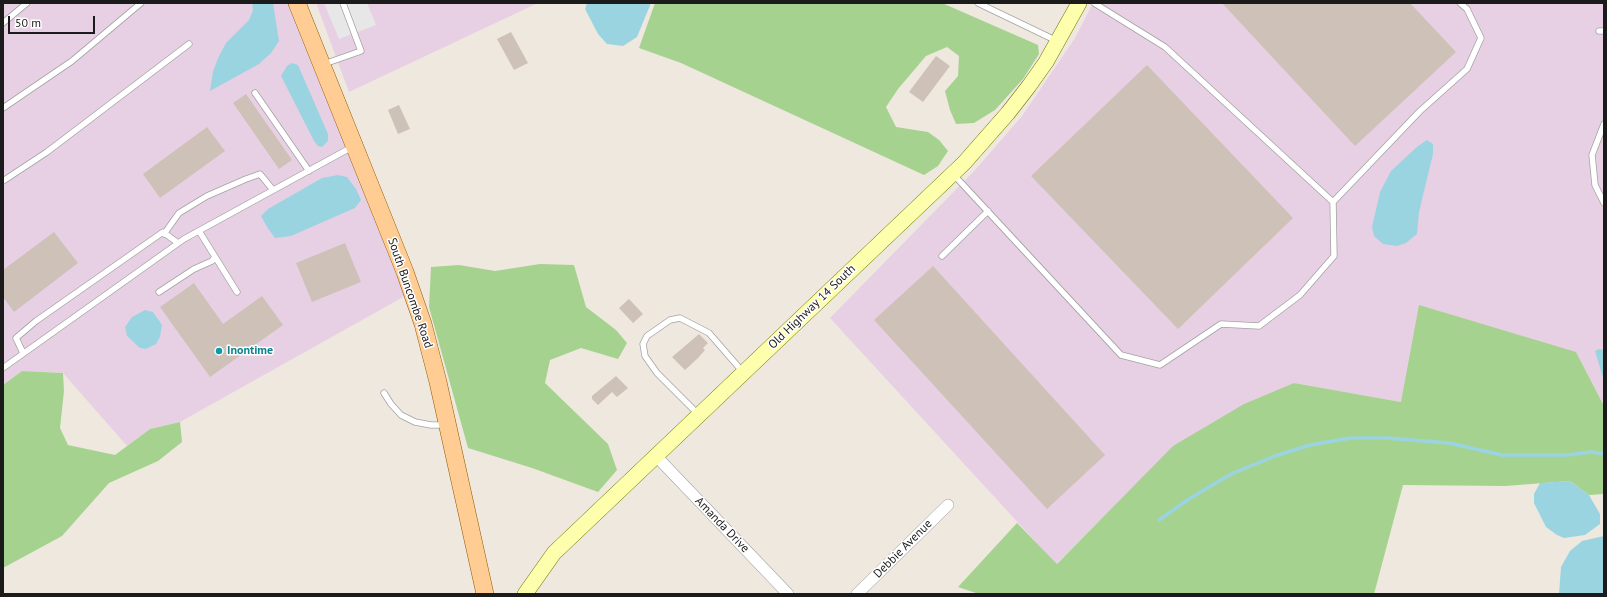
<!DOCTYPE html>
<html>
<head>
<meta charset="utf-8">
<style>
  body { margin:0 }
  #map { position:relative; width:1607px; height:597px; overflow:hidden; background:#eee8df; font-family:"PT Sans",sans-serif }
  canvas { display:block }
  .frame { position:absolute; inset:0; border:4px solid #1b1b1b; pointer-events:none }
  .scale { position:absolute; left:8px; top:16px; width:87px; height:18px; box-sizing:border-box; border:2px solid #1b1b1b; border-top:0; padding-left:5px; font-size:12px; line-height:14px; white-space:nowrap; color:#1b1b1b; -webkit-text-stroke:3px #fff; paint-order:stroke }
</style>
</head>
<body>
<div id="map">
<canvas width="1607" height="597"></canvas>
<div class="frame"></div>
<div class="scale">50 m</div>
</div>
<script>
const g = document.querySelector('canvas').getContext('2d');
g.lineJoin = 'round';
function paint(path, color) { g.fillStyle = color; g.fill(path, 'evenodd'); }
const shape = rows => new Path2D(rows.map(r => 'M' + r).join(''));
function stroke(path, color, width, dash) { g.strokeStyle = color; g.lineWidth = width; g.lineCap = dash ? 'butt' : 'round'; g.setLineDash(dash || []); g.stroke(path); }
function write(font, color, halo, rows, align = 'center') {
  g.font = font + ' "PT Sans",sans-serif'; g.lineWidth = 3; g.setLineDash([]); g.textBaseline = 'middle'; g.strokeStyle = halo; g.fillStyle = color; for (const [text, x, y, turn = 0] of rows) {
    g.save(); g.translate(x, y); g.rotate((+turn || 0) * Math.PI / 180); g.textAlign = isNaN(turn) ? turn : align; if (halo) g.strokeText(text, 0, 0); g.fillText(text, 0, 0); g.restore();
  }
}
const industrial = shape([
  [3,3,288,3,405,296,180,422,150,429,127,446,63,373,22,371,3,385],
  [316,3,538,3,349,92],
  [1093,3,1604,3,1604,406,1576,352,1401,402,1294,383,1109,512,1056,564,830,318,976,169,1022,116,1075,38]
]);
const forest = shape([
  [655,3,942,3,1038,45,1039,54,1023,79,995,110,974,123,956,124,950,110,945,91,958,76,959,56,947,47,926,56,898,89,886,107,896,127,928,132,939,140,948,151,938,166,924,175,681,63,639,48],
  [540,264,574,265,586,307,616,330,627,343,618,359,581,348,550,360,545,383,608,444,617,470,598,492,532,468,468,448,429,307,431,267,459,265,495,271],
  [1419,305,1576,352,1604,406,1604,494,1589,495,1570,481,1505,486,1403,485,1374,594,979,594,958,587,1017,523,1057,564,1173,446,1244,404,1294,383,1401,402],
  [22,371,63,373,64,391,60,428,68,445,115,455,150,429,180,422,182,442,158,461,109,483,62,536,3,568,3,385]
]);
const parking = shape([
  [324,3,367,3,376,25,339,39]
]);
const water = shape([
  [252,3,273,3,279,41,271,53,259,64,210,91,213,71,219,56,226,43,249,20,253,10],
  [587,3,651,3,637,37,623,46,607,44,598,34,585,9],
  [292,63,298,65,328,134,328,141,322,147,318,146,314,141,281,76,287,66],
  [1427,140,1433,144,1433,154,1419,212,1417,234,1406,243,1397,246,1383,244,1374,236,1372,227,1380,192,1391,171,1418,146],
  [338,175,347,177,356,189,361,200,355,208,291,236,275,238,267,227,261,216,268,209,322,178],
  [145,310,153,312,162,325,160,337,156,344,146,349,140,348,127,336,125,327,132,317],
  [1599,349,1604,350,1604,381,1595,351],
  [1570,481,1589,495,1600,514,1600,524,1585,535,1564,538,1557,535,1546,527,1534,503,1534,494,1540,483],
  [1604,536,1604,594,1559,594,1561,567,1570,551,1582,541]
]);
const stream = shape([
  [1159,520,1189,499,1231,474,1275,456,1310,445,1350,438,1387,438,1449,443,1502,455,1567,455,1591,452,1604,454]
]);
const building = shape([
  [1222,3,1410,3,1456,52,1355,146],
  [511,32,528,63,514,70,497,39],
  [936,56,950,66,923,102,909,92],
  [1147,65,1293,218,1178,329,1031,176],
  [246,94,292,160,279,169,233,103],
  [399,105,410,129,398,134,388,110],
  [207,127,225,151,160,198,143,174],
  [54,232,78,263,14,312,3,297,3,270],
  [345,243,361,282,312,302,296,263],
  [933,266,1105,455,1047,509,874,320],
  [194,283,223,324,262,296,283,325,210,377,160,307],
  [629,299,643,314,633,323,619,308],
  [699,334,708,343,703,348,705,350,698,358,685,370,672,357],
  [616,376,628,388,617,397,612,392,598,405,592,399,592,396]
]);
const lane = shape([
  [978,3,1057,41],
  [3,23,27,3],
  [1599,31,1604,31],
  [324,64,361,51,343,3],
  [255,93,309,171],
  [3,108,72,61,141,3],
  [1604,124,1592,155,1595,185,1604,203],
  [954,175,1121,355,1160,365,1221,324,1259,326,1300,295,1334,256,1333,202,1165,47,1094,3],
  [3,181,47,152,189,44],
  [1333,202,1420,111,1467,69,1481,38,1467,9,1460,3],
  [199,231,237,292],
  [164,234,179,213,207,196,246,179,260,174,273,190],
  [942,256,988,211],
  [159,292,194,269,212,261,215,257],
  [23,353,16,338,36,321,163,232,178,243],
  [3,368,184,239,352,147],
  [384,393,391,404,401,415,415,422,431,425,445,425],
  [698,414,657,373,645,356,643,344,647,336,670,320,680,318,709,333,742,371]
]);
const street = shape([
  [657,457,788,594],
  [857,594,948,505]
]);
const secondary = shape([
  [525,594,554,553,964,163,1008,113,1029,86,1046,62,1079,3]
]);
const primary = shape([
  [297,3,405,272,423,324,438,382,485,594]
]);
const markers = [
  [219,351,4,"#0f9aa8"]
];
const streetNames = [
  ["South Buncombe Road",410,293,71],
  ["Old Highway 14 South",812,307,-44],
  ["Amanda Drive",722,525,46],
  ["Debbie Avenue",903,549,-45]
];
const cultureNames = [
  ["Inontime",227,351]
];
paint(industrial, '#e8d0e4');
paint(forest, '#a6d290');
paint(parking, '#e7e7e7');
paint(water, '#9bd4e1');
stroke(stream, '#9bd4e1', 3.5);
paint(building, '#cec1b8');
stroke(lane, '#a2a2a2', 7);
stroke(street, '#a2a2a2', 12);
stroke(secondary, '#6c7400', 16);
stroke(primary, '#925c00', 18);
stroke(lane, '#fff', 5.5);
stroke(street, '#fff', 11);
stroke(secondary, '#feffac', 15);
stroke(primary, '#ffcc93', 17);
for (const [x, y, r, color] of markers) { const dot = new Path2D(); dot.arc(x, y, r, 0, 2 * Math.PI); g.fillStyle = color; g.fill(dot); stroke(dot, '#fff', 1.5); }
write('12px', '#1b1b1b', '#fff', streetNames);
write('bold 12px', '#0d838f', '#fff', cultureNames, 'left');
</script>
</body>
</html>
